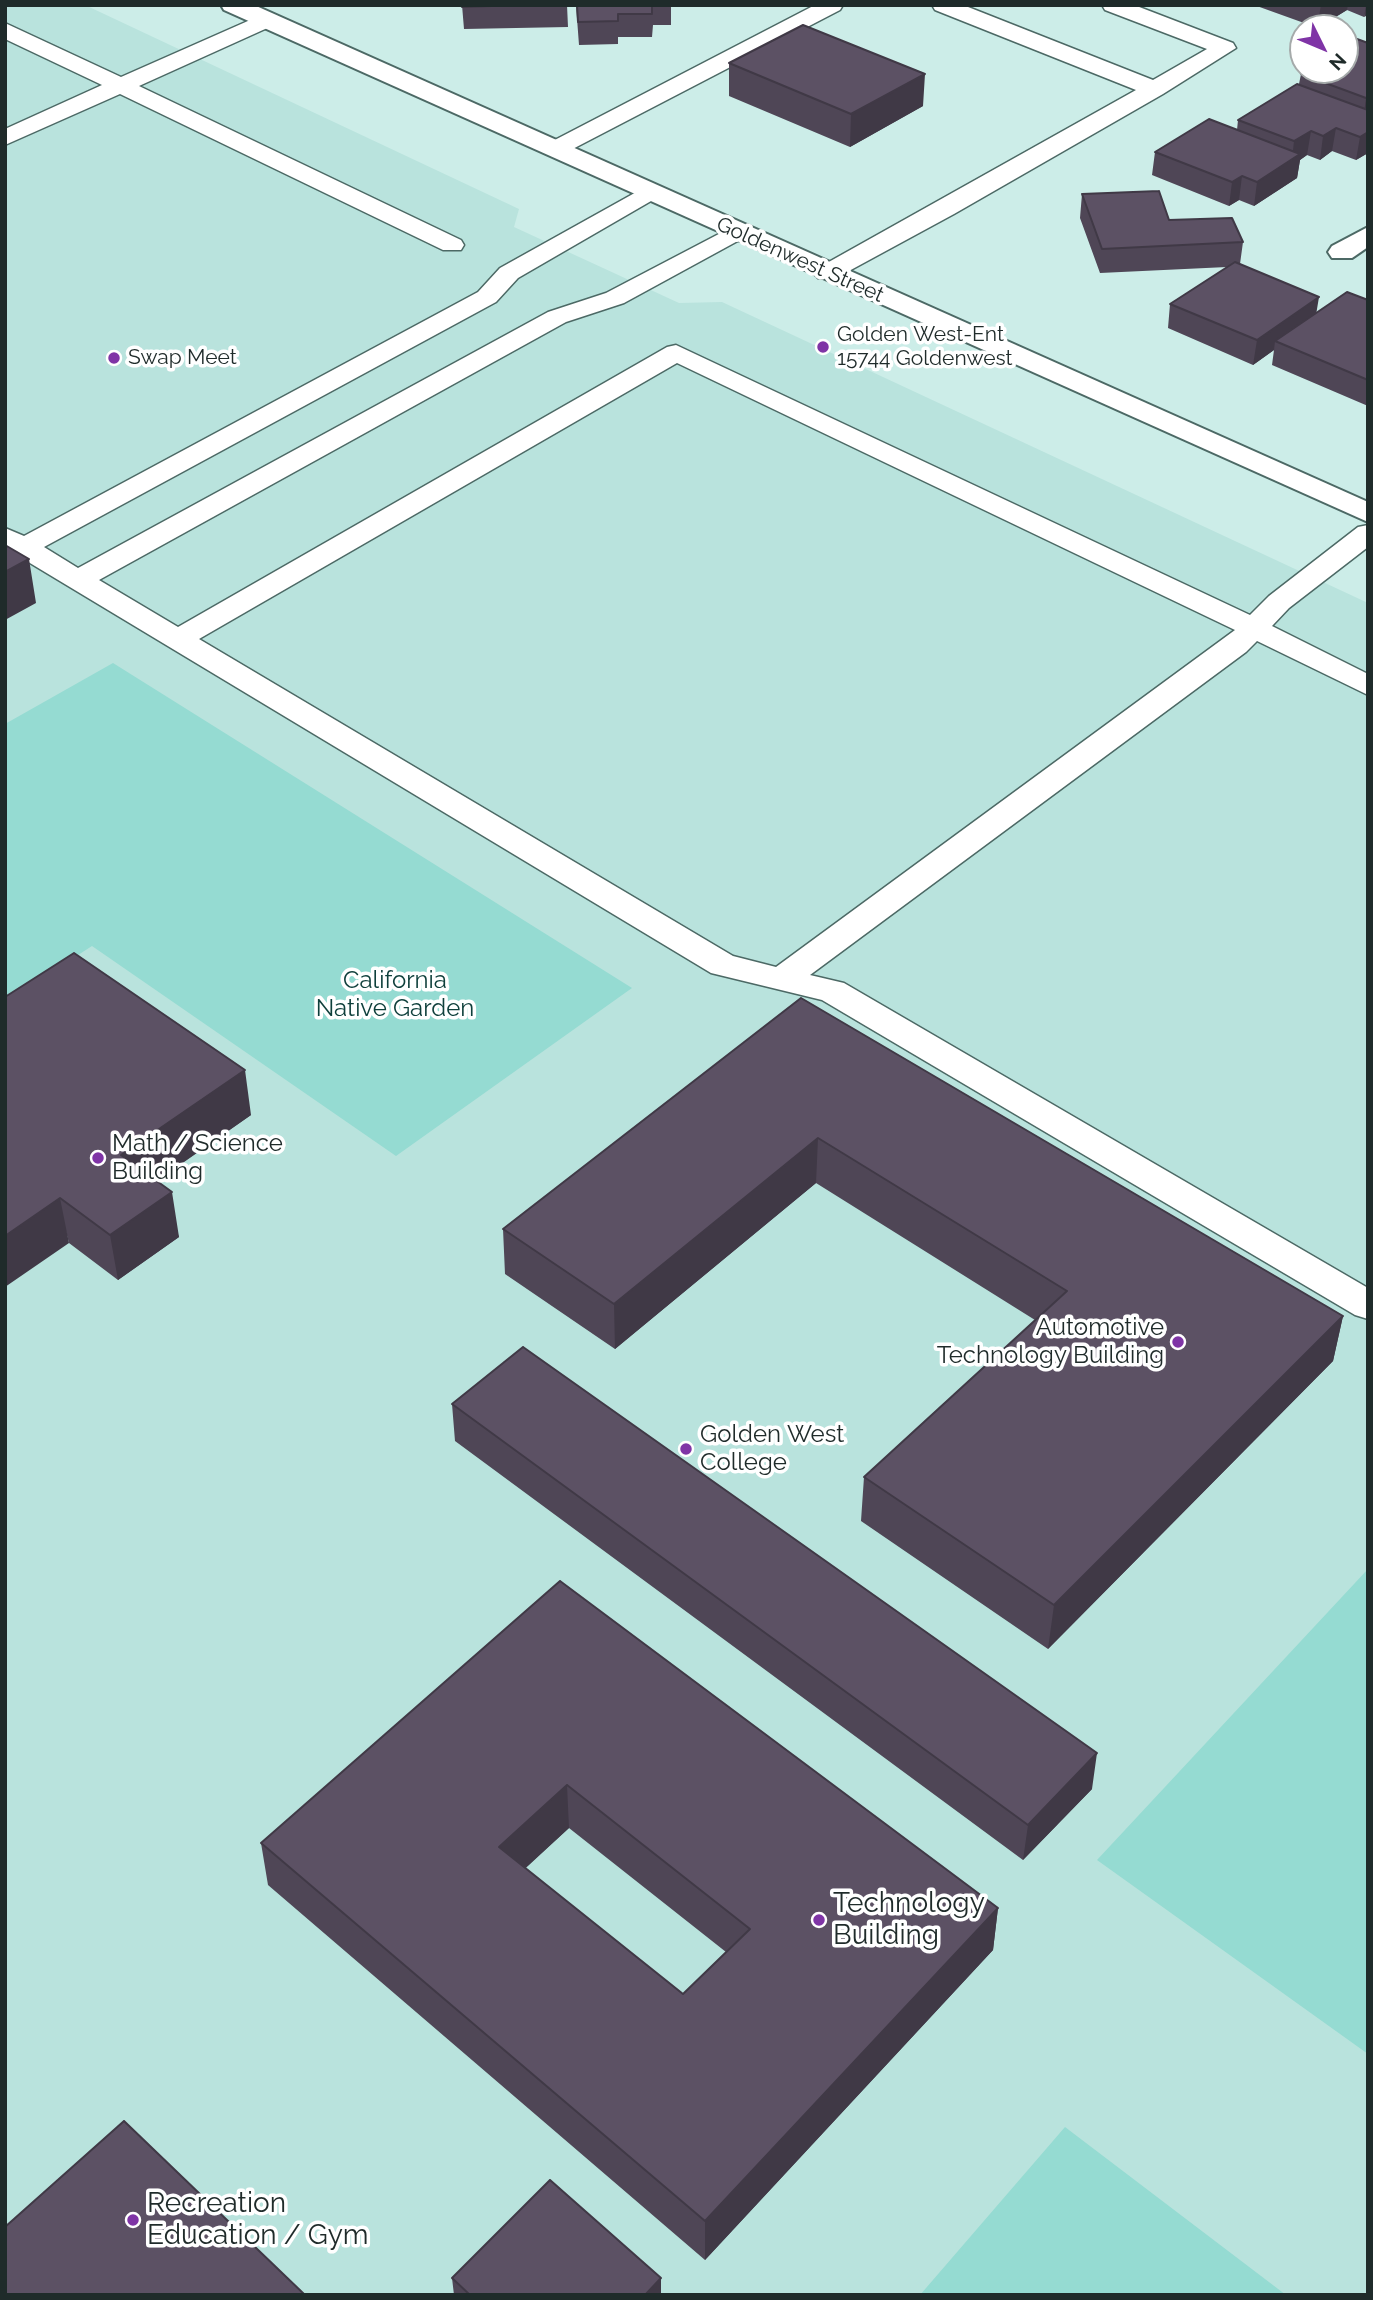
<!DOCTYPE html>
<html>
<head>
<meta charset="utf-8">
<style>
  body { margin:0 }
  #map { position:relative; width:1373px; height:2300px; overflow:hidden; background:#ccede8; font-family:Raleway,sans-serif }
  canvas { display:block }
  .frame { position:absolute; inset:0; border:7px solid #1f2b2a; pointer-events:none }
  .north { position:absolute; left:1289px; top:14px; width:70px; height:70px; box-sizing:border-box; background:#fff; border:2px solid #a5aaaa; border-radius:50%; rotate:133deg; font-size:19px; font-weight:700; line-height:28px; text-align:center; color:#1f2b2a }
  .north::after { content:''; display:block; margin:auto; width:24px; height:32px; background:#7f34a6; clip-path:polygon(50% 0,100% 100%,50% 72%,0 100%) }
</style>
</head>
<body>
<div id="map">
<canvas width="1373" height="2300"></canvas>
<div class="frame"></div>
<div class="north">N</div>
</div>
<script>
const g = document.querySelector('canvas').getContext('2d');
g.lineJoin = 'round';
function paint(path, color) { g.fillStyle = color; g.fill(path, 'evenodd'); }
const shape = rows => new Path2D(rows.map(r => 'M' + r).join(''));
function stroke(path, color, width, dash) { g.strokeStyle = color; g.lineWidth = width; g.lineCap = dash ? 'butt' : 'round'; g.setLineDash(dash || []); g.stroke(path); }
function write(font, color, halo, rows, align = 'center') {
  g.font = font + ' Raleway,sans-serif'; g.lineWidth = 7; g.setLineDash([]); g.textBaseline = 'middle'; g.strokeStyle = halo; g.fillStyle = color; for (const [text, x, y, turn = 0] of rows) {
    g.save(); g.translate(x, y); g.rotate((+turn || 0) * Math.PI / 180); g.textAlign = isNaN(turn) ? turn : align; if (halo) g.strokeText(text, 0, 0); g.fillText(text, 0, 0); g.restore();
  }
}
const built = shape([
  [5,5,85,5,519,209,514,227,679,303,722,302,1368,603,1368,2295,5,2295]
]);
const green = shape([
  [113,663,632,988,396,1156,92,946,5,1002,5,724],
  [1368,1569,1368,2054,1097,1860],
  [1065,2127,1286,2295,920,2295]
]);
const service = shape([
  [815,5,843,5,840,10,563,154,547,154,543,149,547,144,815,5],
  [932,5,963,5,1153,80,1207,49,1105,10,1102,5,1134,5,1233,43,1236,48,1163,94,954,214,836,278,818,278,814,273,818,268,1136,90,935,10,932,5],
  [266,13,274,15,277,20,274,25,139,86,461,240,464,245,461,250,443,250,120,94,5,145,5,129,102,85,5,39,5,23,121,77,266,13],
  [649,185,658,187,661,192,658,197,518,278,496,302,44,547,78,568,548,312,606,293,736,225,745,227,748,232,745,237,624,303,566,322,99,580,178,627,667,347,676,345,1250,615,1269,596,1358,527,1368,525,1368,547,1289,608,1272,626,1368,674,1368,695,1257,641,1246,652,810,975,844,983,1368,1288,1368,1319,1355,1315,822,1000,711,973,5,548,5,528,24,536,478,292,500,268,649,185],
  [677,363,1235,630,776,967,733,956,199,639,677,363]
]);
const minor = shape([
  [1368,227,1368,247,1352,258,1332,258,1328,252,1332,246,1368,227]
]);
const secondary = shape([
  [221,5,254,5,1368,502,1368,522,224,10,221,5]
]);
const wall = shape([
  [462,5,567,5,568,27,464,29],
  [576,5,671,5,671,25,653,25,652,37,618,37,618,44,579,45],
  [1254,5,1368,5,1364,17,1347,10,1318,28],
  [1368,39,1368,153,1356,160,1332,151,1320,160,1307,155,1300,160,1297,178,1254,206,1239,200,1229,206,1152,175,1155,152,1237,130,1238,120,1299,84,1301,74,1367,43],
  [729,63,923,106,850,147,729,96],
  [1082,194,1243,242,1240,264,1317,313,1368,300,1368,406,1272,365,1274,350,1253,365,1168,328,1170,304,1227,267,1100,273,1080,218],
  [5,997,251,1115,157,1181,179,1237,118,1280,69,1243],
  [801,998,1343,1316,1333,1361,1048,1649,861,1521,864,1477,1035,1320,816,1183,615,1349,505,1274,503,1229],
  [452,1404,1092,1789,1023,1860,455,1441],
  [560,1581,998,1908,993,1950,705,2260,268,1885,261,1843],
  [569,1828,726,1952,683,1994,525,1868],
  [452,2278,661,2295,454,2295]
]);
const shadedWall = shape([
  [1321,5,1348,5,1347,10,1317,28],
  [1366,5,1368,5,1368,15,1364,17],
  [925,74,923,106,850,147,851,114],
  [1368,97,1368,118,1363,121,1366,98],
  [1336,128,1332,151,1320,160,1323,136],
  [1311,131,1307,155,1300,160,1297,178,1254,206,1257,182,1292,160,1294,141],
  [1368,132,1368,153,1356,160,1360,137],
  [1242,176,1239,200,1229,206,1232,182],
  [1319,297,1315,321,1275,341,1274,350,1253,365,1257,340],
  [29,559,36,603,5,620,5,572],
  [245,1070,251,1115,129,1200,121,1155],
  [818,1138,816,1183,615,1349,614,1304],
  [172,1192,179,1237,118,1280,110,1235],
  [60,1198,69,1243,5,1287,5,1236],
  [1343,1316,1333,1361,1048,1649,1054,1605],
  [1097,1753,1092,1789,1023,1860,1028,1825],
  [567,1785,569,1828,502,1890,499,1847],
  [998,1908,993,1950,705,2260,705,2221],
  [661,2278,661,2295,645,2295]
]);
const building = shape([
  [462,5,521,5,462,7,462,5],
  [577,5,652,5,652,14,618,14,618,21,578,22,577,5],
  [803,25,925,74,851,114,729,63,803,25],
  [1357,39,1368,43,1368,97,1366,98,1301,74,1307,70,1345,70,1345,47,1357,39],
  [1297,84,1368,110,1368,132,1360,137,1336,128,1323,136,1311,131,1294,141,1238,120,1297,84],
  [1209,119,1300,154,1257,182,1242,176,1232,182,1155,152,1209,119],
  [1159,191,1169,220,1232,218,1243,242,1102,249,1082,194,1159,191],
  [1235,262,1319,297,1257,340,1170,304,1235,262],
  [1347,292,1368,300,1368,380,1275,341,1347,292],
  [5,545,29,559,5,572,5,545],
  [74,953,245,1070,121,1155,172,1192,110,1235,60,1198,5,1236,5,997,74,953],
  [801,998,1343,1316,1054,1605,864,1477,1067,1291,818,1138,614,1304,503,1229,801,998],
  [523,1347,1097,1753,1028,1825,452,1404,523,1347],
  [560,1581,998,1908,705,2221,261,1843,560,1581],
  [567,1785,750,1929,683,1994,499,1847,567,1785],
  [124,2121,305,2295,5,2295,5,2227,124,2121],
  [550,2180,661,2278,645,2295,470,2295,452,2278,550,2180]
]);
const markers = [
  [823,347,7,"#7f34a6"],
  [114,358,7,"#7f34a6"],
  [98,1158,7,"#7f34a6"],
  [1178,1342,7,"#7f34a6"],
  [686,1449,7,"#7f34a6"],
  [819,1920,7,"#7f34a6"],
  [133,2220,7,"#7f34a6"]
];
const farStreetnames = [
  ["Goldenwest Street",800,260,24]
];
const farPoinames = [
  ["Golden West-Ent",837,335],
  ["15744 Goldenwest",837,359],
  ["Swap Meet",128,358]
];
const parkNames = [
  ["California",395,981],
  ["Native Garden",395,1009]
];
const poiNames = [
  ["Math / Science",112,1144],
  ["Building",112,1172],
  ["Automotive",1164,1328,"right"],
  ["Technology Building",1164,1356,"right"],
  ["Golden West",700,1435],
  ["College",700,1463]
];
const nearPoinames = [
  ["Technology",833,1904],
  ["Building",833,1936],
  ["Recreation",147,2204],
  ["Education / Gym",147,2236]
];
paint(built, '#b9e3dd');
paint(green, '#95dbd2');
stroke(service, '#4c6965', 3);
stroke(minor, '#4c6965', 4);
stroke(secondary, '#4c6965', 4);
paint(service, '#fff');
paint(minor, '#fff');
paint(secondary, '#fff');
paint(wall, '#4f4656');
paint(shadedWall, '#403946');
paint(building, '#5c5164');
stroke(building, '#403946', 2);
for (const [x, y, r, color] of markers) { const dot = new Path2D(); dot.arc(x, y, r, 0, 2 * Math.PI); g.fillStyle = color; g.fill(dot); stroke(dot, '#fff', 2.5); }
write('21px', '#1f2b2a', '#fff', farStreetnames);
write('21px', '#1f2b2a', '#fff', farPoinames, 'left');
write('24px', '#0e3f3b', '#fff', parkNames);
write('24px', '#1f2b2a', '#fff', poiNames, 'left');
write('28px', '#1f2b2a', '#fff', nearPoinames, 'left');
</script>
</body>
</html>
